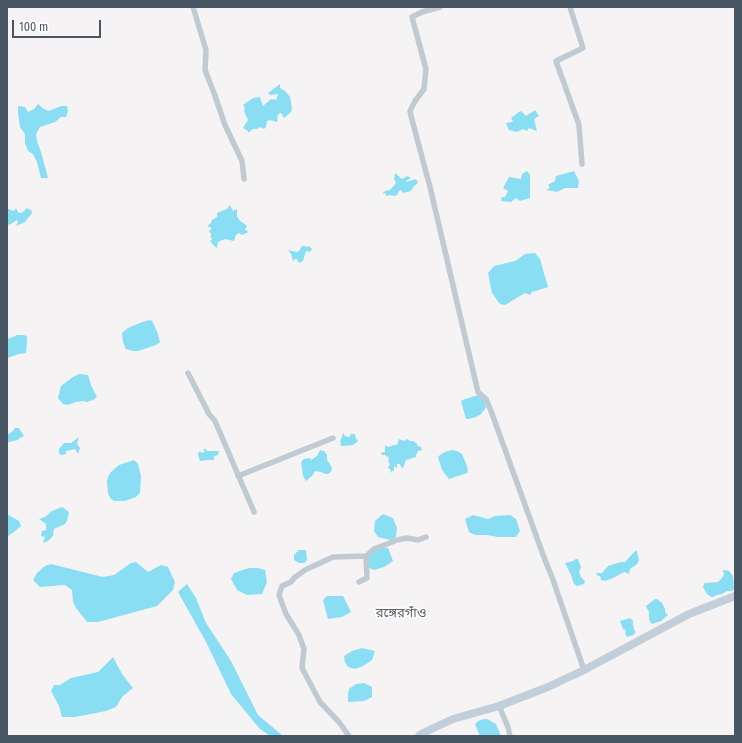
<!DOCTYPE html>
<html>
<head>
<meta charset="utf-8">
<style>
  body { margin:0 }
  #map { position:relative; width:742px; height:743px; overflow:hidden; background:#f5f3f3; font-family:"Fira Sans Condensed",sans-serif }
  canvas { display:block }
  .frame { position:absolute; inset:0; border:8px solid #485663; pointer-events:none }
  .scale { position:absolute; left:12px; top:20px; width:89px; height:18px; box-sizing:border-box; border:2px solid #485663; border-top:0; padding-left:5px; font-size:12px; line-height:14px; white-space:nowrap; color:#485663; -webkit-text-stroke:3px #fff; paint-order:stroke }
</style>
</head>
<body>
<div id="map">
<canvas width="742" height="743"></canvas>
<div class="frame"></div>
<div class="scale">100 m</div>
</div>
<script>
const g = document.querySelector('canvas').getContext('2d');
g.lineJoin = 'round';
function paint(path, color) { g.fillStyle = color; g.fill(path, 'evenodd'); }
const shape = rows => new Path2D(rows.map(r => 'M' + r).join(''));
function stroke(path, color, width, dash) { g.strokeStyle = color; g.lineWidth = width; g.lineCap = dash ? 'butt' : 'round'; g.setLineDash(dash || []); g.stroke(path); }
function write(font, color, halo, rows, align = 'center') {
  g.font = font + ' "Fira Sans Condensed","Noto Sans Bengali",sans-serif'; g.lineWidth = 3; g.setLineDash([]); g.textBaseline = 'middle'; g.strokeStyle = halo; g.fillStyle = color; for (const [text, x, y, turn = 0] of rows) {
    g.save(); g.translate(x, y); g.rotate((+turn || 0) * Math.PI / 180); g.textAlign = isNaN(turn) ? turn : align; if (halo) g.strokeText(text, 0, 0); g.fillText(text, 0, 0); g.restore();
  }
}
const water = shape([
  [280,84,280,88,285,91,290,97,292,108,291,112,284,118,281,113,278,114,277,122,270,120,267,121,266,127,264,129,260,127,257,129,253,129,248,133,248,131,243,128,248,120,244,111,245,108,243,105,253,98,260,97,263,106,271,99,276,100,278,94,270,95,268,93],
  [38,104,44,109,49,111,61,106,67,106,68,111,66,117,61,117,55,122,40,127,36,134,37,141,41,152,48,178,41,178,37,162,33,154,28,151,25,143,25,134,20,127,18,112,18,106,25,107,28,112,34,109],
  [535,110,539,116,534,119,537,131,529,128,527,131,523,129,517,132,509,130,506,123,511,122,513,121,511,118,519,112,521,111,526,116],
  [527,171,530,175,530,198,520,201,516,198,511,202,501,201,502,197,505,197,508,191,503,188,509,177,521,179,522,174],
  [574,171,579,181,578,188,565,188,557,192,546,190,550,188,548,185,555,181,556,176],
  [395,173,402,179,407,176,411,178,406,181,406,182,416,179,418,183,414,186,411,191,403,193,401,190,399,191,397,195,393,196,390,195,386,196,386,193,382,194,385,191,390,190,396,183,394,179],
  [230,205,233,211,237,209,237,216,239,220,247,226,245,230,249,232,242,235,239,233,236,235,234,241,225,239,218,242,217,248,215,247,210,241,212,239,212,238,210,237,211,236,211,234,209,231,212,228,207,226,211,223,212,220,217,217,217,213,227,209],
  [16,208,18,212,20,213,23,212,27,208,30,210,31,209,32,213,25,222,16,226,18,222,17,220,11,224,7,225,7,215,8,209,14,211],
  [302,246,305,246,307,247,309,246,312,249,310,252,306,251,303,261,299,263,297,259,295,259,293,261,291,254,288,250,297,252,300,250],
  [535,253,540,259,548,287,532,292,530,295,525,293,505,305,500,304,492,293,488,273,494,266,515,261,525,254],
  [150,320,152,321,157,331,160,342,156,345,138,351,133,351,126,349,123,342,122,334,123,332,128,328,142,322],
  [17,335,23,335,27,336,27,340,26,353,19,354,7,358,7,339,13,337],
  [79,374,88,375,91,385,97,397,93,400,87,402,83,401,76,402,68,405,63,404,58,398,61,386,73,377],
  [482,394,485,404,486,407,485,409,481,414,476,417,469,419,466,419,461,401,465,399],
  [15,428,19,428,24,436,20,438,18,440,9,442,7,444,7,435,13,431],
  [343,433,345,436,348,437,351,436,350,434,355,434,356,439,358,440,357,442,353,445,342,446,340,445,341,443,340,442],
  [79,437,77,444,80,448,78,454,75,449,66,451,66,454,62,455,59,454,59,449,64,443,71,443],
  [399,439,404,441,407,439,410,441,413,441,416,443,418,446,421,447,422,450,418,451,416,455,416,457,406,460,403,468,401,467,400,464,397,464,397,468,394,466,394,470,390,473,391,470,388,468,390,464,388,462,389,458,385,455,382,455,381,453,385,452,385,445,388,447,392,446,393,445,397,445],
  [203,449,206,449,207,451,219,451,218,455,214,456,214,460,208,460,200,461,198,455,199,451,202,453,205,451],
  [320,450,324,451,327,455,327,460,330,464,332,468,331,472,328,474,325,474,321,472,315,471,312,476,306,481,303,476,301,462,304,459,310,458,311,460,317,456],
  [452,450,457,451,462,454,467,466,468,471,467,473,449,479,442,470,438,457,440,455,445,452],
  [134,460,138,464,141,476,140,493,136,497,125,501,114,501,110,498,108,493,107,482,108,477,111,472,119,465],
  [62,507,69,512,67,521,65,524,54,529,53,536,48,541,43,543,45,537,41,536,42,531,46,530,46,524,39,519,45,517,52,511],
  [7,514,19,521,21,526,19,528,7,537],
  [383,514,393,518,397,528,396,537,391,540,378,537,374,531,375,521],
  [473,515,488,519,495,516,510,515,516,519,520,531,516,537,498,537,487,535,475,535,469,532,465,519],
  [379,547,388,548,393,561,384,567,374,570,367,567,369,553],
  [299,550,306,550,307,560,305,563,299,563,294,560,294,555],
  [636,550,637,552,639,560,637,564,630,569,629,574,624,572,613,578,605,581,601,580,600,576,598,576,596,573,602,573,608,566,621,562,625,562],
  [576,559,578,559,581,567,579,572,581,577,585,581,584,584,577,586,574,584,571,575,565,563,573,561],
  [136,562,148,572,161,565,168,567,175,582,173,590,157,606,98,622,87,622,76,608,73,602,72,590,65,585,40,587,33,580,37,573,45,566,51,564,103,577,114,575,131,563],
  [249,568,258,568,265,570,267,582,262,594,247,595,237,590,231,579,234,573],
  [723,570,725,570,729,571,733,576,734,589,732,591,727,591,722,594,717,595,713,597,711,597,707,594,703,587,704,584,705,583,718,582,722,578,724,575],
  [187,584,196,598,206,623,231,661,258,715,283,736,270,736,259,728,231,694,206,642,178,592],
  [327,596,343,596,351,612,342,617,328,619,323,600],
  [655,599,657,599,662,603,665,609,665,612,668,615,661,621,652,624,650,622,649,619,649,612,646,606],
  [630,618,633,621,633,625,634,628,634,630,636,632,633,635,627,637,625,633,626,630,623,629,620,621],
  [362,648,375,651,372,660,363,666,355,669,348,667,345,662,344,656,352,651],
  [113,657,122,674,133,688,122,697,116,707,106,711,75,717,62,717,59,706,51,691,54,685,60,685,71,678,98,672],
  [364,683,372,687,372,697,364,701,348,702,348,694,349,689,356,684],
  [484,719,487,719,496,724,501,736,480,736,475,724,478,721]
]);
const street = shape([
  [193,7,206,50,205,70,214,93,225,125,242,161,244,179],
  [440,7,422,12,412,17,426,69,424,89,415,101,410,111,411,116,430,187,478,392,486,399,491,411,545,560,552,577,584,670],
  [570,7,583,48,556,61,579,125,582,164],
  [188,373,209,414,215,421,254,512],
  [238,476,333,438],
  [359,582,367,578,366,556,374,549,397,540,407,538,418,540,426,537],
  [499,706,508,727,510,736],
  [349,736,339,722,320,702,302,668,304,649,299,635,286,614,279,595,282,586,291,582,294,578,305,570,333,557,366,556]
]);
const secondary = shape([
  [419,736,423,733,453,719,499,706,548,687,584,670,689,614,735,596]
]);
const quarterNames = [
  ["রঙ্গেরগাঁও",401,613]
];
paint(water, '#89def4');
stroke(street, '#c0cad3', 5.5);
stroke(secondary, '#c2ceda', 8);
write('13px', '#5e6369', '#fff', quarterNames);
</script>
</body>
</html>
